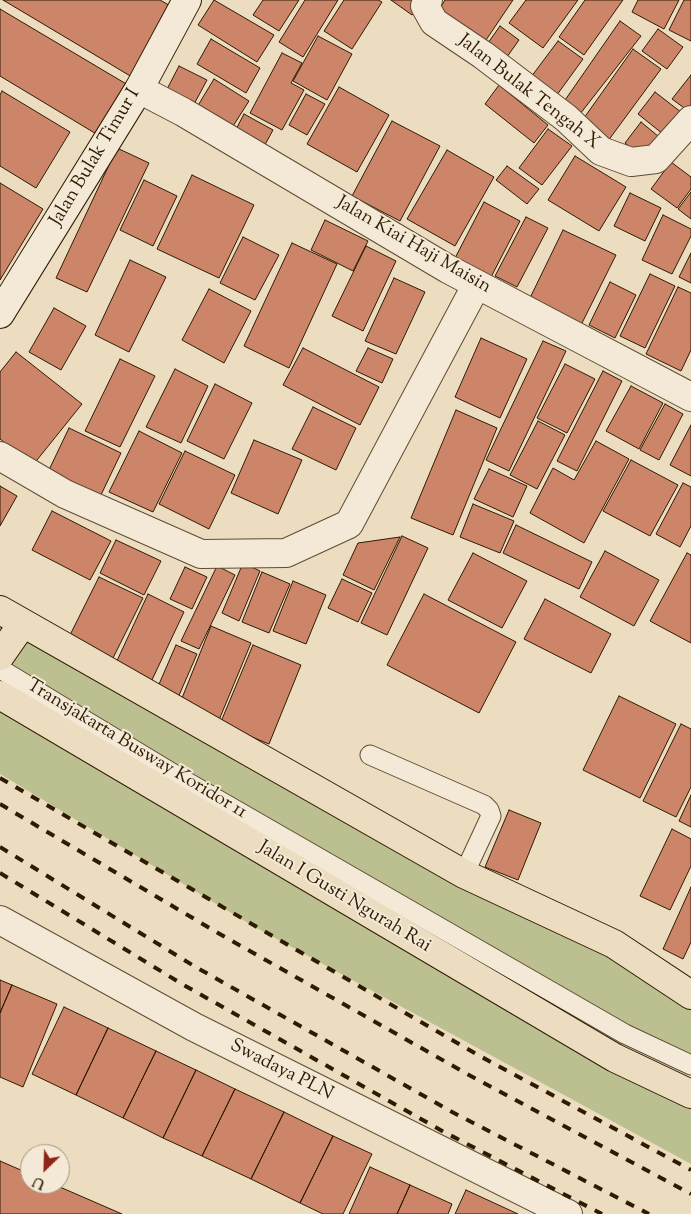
<!DOCTYPE html>
<html>
<head>
<meta charset="utf-8">
<style>
  body { margin:0 }
  #map { position:relative; width:691px; height:1214px; overflow:hidden; background:#edddc0; font-family:"Sorts Mill Goudy",serif }
  canvas { display:block }
  .north { position:absolute; left:20px; top:1144px; width:50px; height:50px; box-sizing:border-box; background:#f3e9d6; border:1px solid #a49781; border-radius:50%; rotate:204deg; font-size:14px; font-weight:700; line-height:20px; text-align:center; color:#2e1b02 }
  .north::after { content:''; display:block; margin:auto; width:18px; height:22px; background:#8f2418; clip-path:polygon(50% 0,100% 100%,50% 72%,0 100%) }
</style>
</head>
<body>
<div id="map">
<canvas width="691" height="1214"></canvas>
<div class="north">U</div>
</div>
<script>
const g = document.querySelector('canvas').getContext('2d');
g.lineJoin = 'round';
function paint(path, color) { g.fillStyle = color; g.fill(path, 'evenodd'); }
const shape = rows => new Path2D(rows.map(r => 'M' + r).join(''));
function stroke(path, color, width, dash) { g.strokeStyle = color; g.lineWidth = width; g.lineCap = dash ? 'butt' : 'round'; g.setLineDash(dash || []); g.stroke(path); }
function write(font, color, halo, rows, align = 'center') {
  g.font = font + ' "Sorts Mill Goudy",serif'; g.lineWidth = 4; g.setLineDash([]); g.textBaseline = 'middle'; g.strokeStyle = halo; g.fillStyle = color; for (const [text, x, y, turn = 0] of rows) {
    g.save(); g.translate(x, y); g.rotate((+turn || 0) * Math.PI / 180); g.textAlign = isNaN(turn) ? turn : align; if (halo) g.strokeText(text, 0, 0); g.fillText(text, 0, 0); g.restore();
  }
}
const green = shape([
  [0,610,691,995,691,1065,0,669],
  [0,695,691,1094,691,1164,253,926,0,774]
]);
const building = shape([
  [3,0,160,0,174,8,132,77,3,0],
  [214,0,274,35,257,62,198,25,214,0],
  [263,0,299,0,279,31,253,15,263,0],
  [305,0,338,0,303,57,279,42,305,0],
  [344,0,378,0,382,2,352,49,324,31,344,0],
  [391,0,422,0,412,15,391,0],
  [445,0,513,0,484,43,437,13,445,0],
  [526,0,578,0,543,48,509,23,526,0],
  [585,0,623,0,584,55,559,37,585,0],
  [638,0,679,0,664,29,632,12,638,0],
  [684,0,691,0,691,41,669,30,684,0],
  [0,9,128,85,98,135,0,76,0,9],
  [620,21,641,36,580,114,563,103,620,21],
  [500,26,519,40,502,64,483,50,500,26],
  [658,29,683,47,667,69,642,51,658,29],
  [318,36,352,54,327,100,293,81,318,36],
  [211,39,260,68,246,93,197,64,211,39],
  [558,41,583,59,554,99,528,81,558,41],
  [633,49,661,69,605,145,579,125,633,49],
  [282,53,302,63,291,83,304,90,282,130,250,113,282,53],
  [179,66,207,80,192,108,165,93,179,66],
  [691,75,691,113,672,99,691,75],
  [214,79,249,101,228,134,194,112,214,79],
  [499,85,548,125,534,143,485,104,499,85],
  [339,87,389,115,357,172,307,144,339,87],
  [2,91,70,132,36,188,0,166,0,95,2,91],
  [655,92,686,116,668,138,638,114,655,92],
  [306,94,325,104,307,135,289,125,306,94],
  [244,114,273,130,261,152,232,137,244,114],
  [392,121,440,146,400,221,352,196,392,121],
  [641,122,664,141,643,158,625,143,641,122],
  [548,129,572,146,542,185,519,168,548,129],
  [117,148,149,163,87,292,56,278,117,148],
  [447,150,494,177,455,246,407,219,447,150],
  [575,156,626,187,599,231,548,200,575,156],
  [671,162,691,177,691,189,677,208,651,189,671,162],
  [507,166,539,189,527,204,496,180,507,166],
  [192,175,254,205,219,278,157,249,192,175],
  [144,180,177,196,153,246,120,230,144,180],
  [0,183,43,209,0,280,0,183],
  [691,192,691,219,678,209,691,192],
  [630,193,661,208,645,241,614,226,630,193],
  [484,202,520,221,489,281,453,262,484,202],
  [663,215,691,229,691,236,672,274,642,260,663,215],
  [526,217,548,228,517,287,495,276,526,217],
  [325,220,368,241,353,271,311,250,325,220],
  [563,230,616,255,581,325,529,300,563,230],
  [243,237,279,255,255,300,220,283,243,237],
  [292,243,337,264,289,368,244,346,292,243],
  [366,246,396,261,363,331,332,316,366,246],
  [691,253,691,283,679,277,691,253],
  [130,260,166,277,129,352,95,335,130,260],
  [650,274,675,286,645,348,620,336,650,274],
  [394,278,425,292,396,354,365,341,394,278],
  [610,282,636,295,615,338,589,325,610,282],
  [678,287,691,293,691,350,681,371,646,354,678,287],
  [209,289,251,311,224,363,182,340,209,289],
  [54,308,86,326,61,370,29,352,54,308],
  [481,338,527,359,500,418,455,397,481,338],
  [543,341,566,351,509,471,486,460,543,341],
  [303,348,379,387,360,425,283,385,303,348],
  [368,348,393,359,382,383,356,371,368,348],
  [16,352,82,404,33,465,0,439,0,372,16,352],
  [120,359,155,376,120,447,85,431,120,359],
  [565,364,595,379,567,433,537,418,565,364],
  [175,369,208,386,181,443,146,427,175,369],
  [603,371,622,381,577,471,557,461,603,371],
  [215,384,252,403,224,459,187,441,215,384],
  [631,386,663,403,639,449,606,431,631,386],
  [665,404,683,414,659,460,640,450,665,404],
  [313,407,356,428,336,470,292,449,313,407],
  [456,410,497,428,453,535,411,518,456,410],
  [538,421,565,435,537,489,510,475,538,421],
  [691,425,691,476,670,465,691,425],
  [69,428,121,453,100,497,48,472,69,428],
  [139,431,182,453,153,512,109,492,139,431],
  [254,440,302,460,278,514,231,493,254,440],
  [596,441,629,459,584,543,530,513,553,468,574,480,596,441],
  [185,451,235,475,209,529,159,504,185,451],
  [631,460,678,485,650,536,603,511,631,460],
  [489,469,527,486,513,517,474,499,489,469],
  [683,483,691,487,691,526,680,547,656,534,683,483],
  [0,486,17,496,0,526,0,486],
  [473,504,514,521,500,553,460,537,473,504],
  [52,511,111,541,90,580,32,550,52,511],
  [516,525,592,562,579,589,503,553,516,525],
  [402,536,428,548,387,635,361,623,402,536],
  [400,537,374,590,343,575,358,543,400,537],
  [116,540,161,561,144,595,100,573,116,540],
  [605,551,659,580,634,626,580,597,605,551],
  [473,553,527,581,502,628,448,600,473,553],
  [687,553,691,555,691,643,650,621,687,553],
  [243,563,260,571,239,621,222,613,243,563],
  [217,566,235,575,199,649,181,641,217,566],
  [185,567,207,577,192,609,170,599,185,567],
  [262,572,290,584,269,633,242,622,262,572],
  [99,577,143,598,112,660,68,639,99,577],
  [342,579,372,593,358,622,328,608,342,579],
  [293,581,326,595,306,644,273,631,293,581],
  [148,594,184,612,151,682,115,665,148,594],
  [424,594,516,642,479,713,387,665,424,594],
  [545,599,611,634,591,673,524,639,545,599],
  [211,626,251,643,219,720,180,703,211,626],
  [176,645,197,654,177,700,156,691,176,645],
  [253,645,301,665,269,744,220,724,253,645],
  [619,696,676,724,640,798,583,770,619,696],
  [681,724,691,729,691,787,676,817,643,801,681,724],
  [691,795,691,827,679,821,691,795],
  [509,810,541,823,518,880,485,867,509,810],
  [672,829,691,839,691,866,670,910,640,896,672,829],
  [691,887,691,942,683,959,663,949,691,887],
  [0,980,12,985,0,1013,0,980],
  [12,985,57,1004,23,1087,0,1077,0,1013,12,985],
  [64,1007,108,1028,76,1095,32,1074,64,1007],
  [108,1028,156,1051,123,1118,76,1095,108,1028],
  [156,1051,196,1070,163,1138,123,1118,156,1051],
  [196,1070,235,1089,202,1156,163,1138,196,1070],
  [235,1089,284,1112,251,1179,202,1156,235,1089],
  [284,1112,333,1136,300,1203,251,1179,284,1112],
  [333,1136,372,1154,343,1214,323,1214,300,1203,333,1136],
  [0,1161,30,1174,30,1184,53,1184,122,1214,0,1214,0,1161],
  [370,1167,410,1185,397,1214,349,1214,370,1167],
  [410,1185,452,1204,448,1214,397,1214,410,1185],
  [466,1190,518,1214,455,1214,466,1190]
]);
const lane = shape([
  [0,669,180,778,625,1034,691,1065],
  [370,755,484,805,489,810,491,816,464,874]
]);
const street = shape([
  [428,0,425,6,434,22,483,55,566,118,601,151,631,162,656,159,691,120],
  [139,89,183,112,448,269,691,397],
  [0,456,65,494,201,554,286,553,349,524,477,284],
  [0,920,194,1027,568,1214]
]);
const secondary = shape([
  [0,314,139,89,187,0]
]);
const primary = shape([
  [0,610,464,874,614,944,691,995],
  [0,656,23,623],
  [0,695,615,1058,691,1094]
]);
const rail = shape([
  [0,778,478,1055,691,1170],
  [0,804,218,933,469,1075,691,1194],
  [0,847,194,966,454,1113,649,1214],
  [0,873,182,984,444,1132,602,1214]
]);
const streetNames = [
  ["Jalan Bulak Tengah X",528,93,38],
  ["Jalan Bulak Timur I",96,158,-59],
  ["Jalan Kiai Haji Maisin",413,246,30],
  ["Transjakarta Busway Koridor 11",136,750,31],
  ["Jalan I Gusti Ngurah Rai",344,898,31],
  ["Swadaya PLN",281,1071,27]
];
paint(green, '#bcc090');
paint(building, '#cd8569');
stroke(building, '#2e1b02', 1);
stroke(lane, '#5e4c32', 21);
stroke(street, '#5e4c32', 30);
stroke(secondary, '#2e1b02', 30);
stroke(primary, '#2e1b02', 30);
stroke(lane, '#f3e9d6', 19);
stroke(street, '#f3e9d6', 28);
stroke(secondary, '#f3e9d6', 28);
stroke(primary, '#edddc0', 28);
stroke(rail, '#2e1b02', 4, [9, 9]);
write('19px', '#2e1b02', '#f3e9d6', streetNames);
</script>
</body>
</html>
